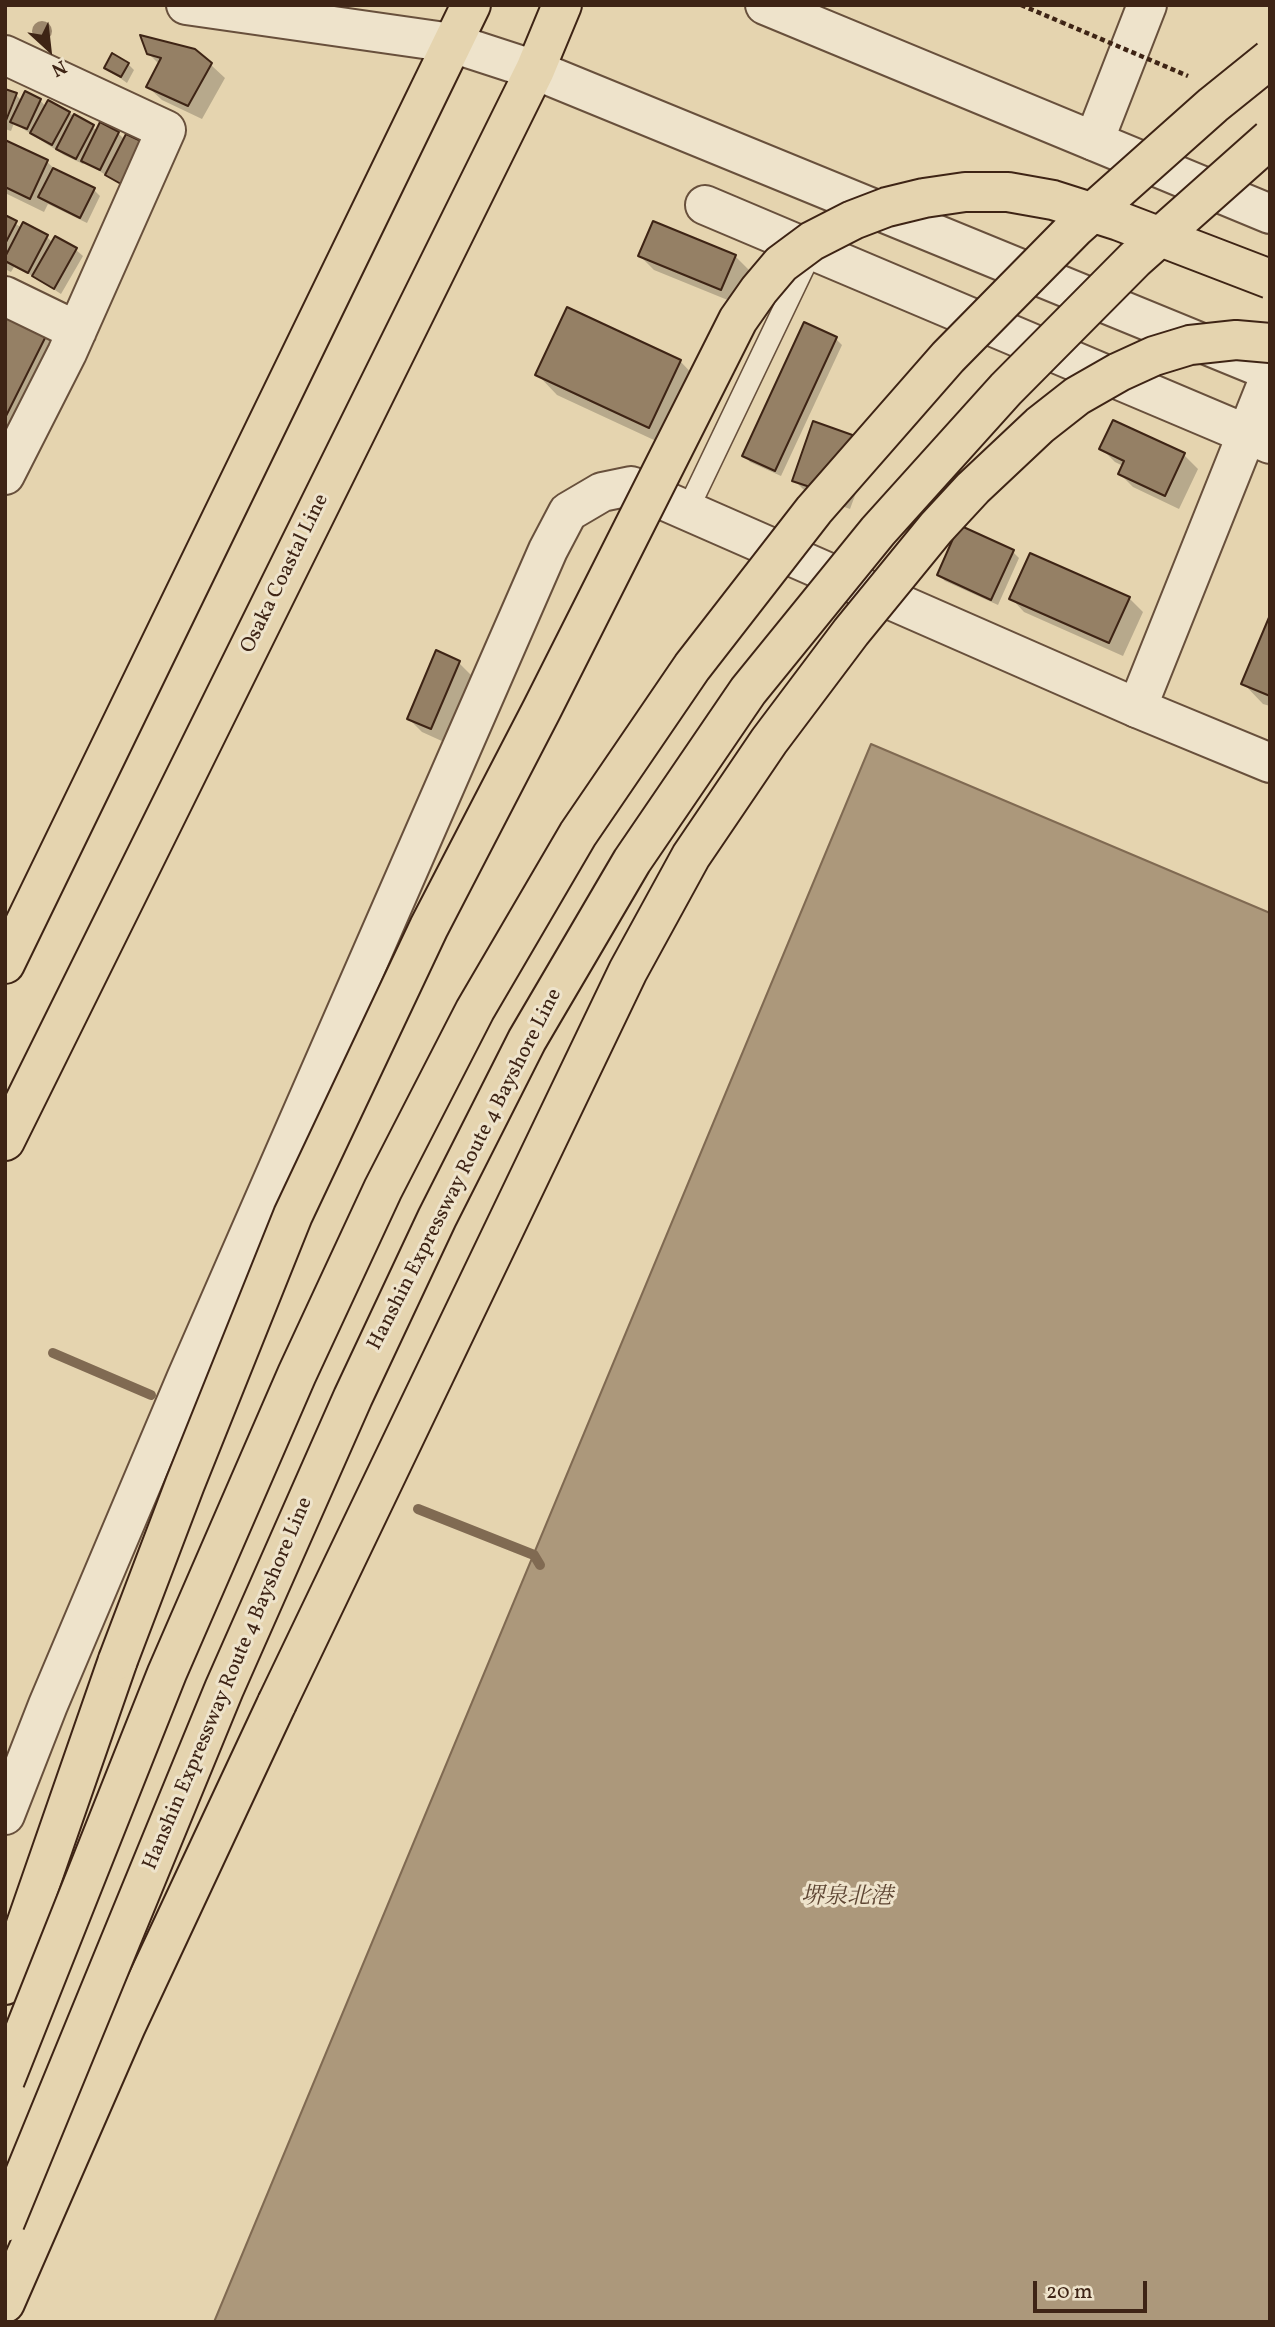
<!DOCTYPE html>
<html>
<head>
<meta charset="utf-8">
<style>
  body { margin:0 }
  #map { position:relative; width:1275px; height:2327px; overflow:hidden; background:#e5d4af; font-family:Vollkorn,serif }
  canvas { display:block }
  .frame { position:absolute; inset:0; border:7px solid #3e2415; pointer-events:none }
  .north { position:absolute; left:14px; top:14px; width:70px; height:70px; -webkit-text-stroke:5px #eee3cb; paint-order:stroke; rotate:153deg; font-size:19px; font-weight:700; line-height:28px; text-align:center; color:#3e2415 }
  .north::after { content:''; display:block; margin:auto; width:24px; height:32px; background:#3e2415; clip-path:polygon(50% 0,100% 100%,50% 72%,0 100%) }
  .scale { position:absolute; left:1033px; top:2281px; width:114px; height:32px; box-sizing:border-box; border:4px solid #3e2415; border-top:0; padding-left:9px; font-size:21px; line-height:24px; white-space:nowrap; color:#3e2415; -webkit-text-stroke:5px #eee3cb; paint-order:stroke }
</style>
</head>
<body>
<div id="map">
<canvas width="1275" height="2327"></canvas>
<div class="frame"></div>
<div class="north">N</div>
<div class="scale">20 m</div>
</div>
<script>
const g = document.querySelector('canvas').getContext('2d');
g.lineJoin = 'round';
function paint(path, color) { g.fillStyle = color; g.fill(path, 'evenodd'); }
const shape = rows => new Path2D(rows.map(r => 'M' + r).join(''));
function stroke(path, color, width, dash) { g.strokeStyle = color; g.lineWidth = width; g.lineCap = dash ? 'butt' : 'round'; g.setLineDash(dash || []); g.stroke(path); }
function write(font, color, halo, rows, align = 'center') {
  g.font = font + ' Vollkorn,"Noto Serif JP",serif'; g.lineWidth = 6; g.setLineDash([]); g.textBaseline = 'middle'; g.strokeStyle = halo; g.fillStyle = color; for (const [text, x, y, turn = 0] of rows) {
    g.save(); g.translate(x, y); g.rotate((+turn || 0) * Math.PI / 180); g.textAlign = isNaN(turn) ? turn : align; if (halo) g.strokeText(text, 0, 0); g.fillText(text, 0, 0); g.restore();
  }
}
const water = shape([
  [871,744,1270,913,1270,2322,214,2322,871,744]
]);
const shadow = shape([
  [148,53,211,65,225,78,202,119,162,100,148,87,159,64],
  [128,64,134,70,127,83,106,68],
  [5,91,16,95,22,101,40,100,46,107,69,113,98,131,118,133,125,140,128,189,85,162,83,164,64,155,14,123,11,131,5,129],
  [5,142,47,162,57,171,94,190,100,196,87,223,48,204,44,212,5,193],
  [5,217,22,228,46,236,53,243,56,238,76,250,83,256,61,294,35,277,14,267,11,272,5,269],
  [640,256,735,256,749,270,735,303,654,270],
  [5,313,48,331,75,358,6,497],
  [836,339,842,345,781,476,750,462,744,455],
  [680,361,700,382,669,447,557,395,537,374],
  [1114,422,1184,455,1198,469,1179,509,1133,487,1120,474,1123,466,1115,462,1101,448],
  [871,452,850,509,808,494,794,480],
  [1013,552,1019,558,998,605,945,581,939,575],
  [1011,598,1129,598,1143,612,1123,656,1024,612],
  [1270,619,1270,706,1263,704,1243,683],
  [459,663,473,677,444,742,422,732,409,719]
]);
const stream = shape([
  [53,1353,151,1395],
  [418,1509,534,1555,540,1565]
]);
const building = shape([
  [140,35,195,49,212,63,188,106,146,87,161,58,147,54,140,35],
  [112,53,129,63,121,77,104,68,112,53],
  [5,89,17,93,5,123,5,89],
  [25,91,41,99,27,129,10,122,25,91],
  [48,100,70,112,52,145,30,133,48,100],
  [74,114,94,125,76,159,56,149,74,114],
  [100,122,119,132,100,170,81,161,100,122],
  [126,134,143,142,121,184,105,175,126,134],
  [5,140,48,160,30,199,5,187,5,140],
  [53,168,95,188,80,218,38,197,53,168],
  [5,215,17,221,5,244,5,215],
  [653,221,736,255,721,290,638,256,653,221],
  [23,222,48,235,28,273,5,261,5,257,23,222],
  [55,236,77,248,54,289,32,276,55,236],
  [567,307,681,360,649,428,535,375,567,307],
  [5,312,49,330,5,418,5,312],
  [804,322,837,337,775,471,742,456,804,322],
  [1113,420,1185,453,1165,496,1118,474,1124,461,1099,449,1113,420],
  [813,421,858,437,837,496,792,481,813,421],
  [959,525,1014,550,991,600,937,575,959,525],
  [1030,553,1130,597,1109,643,1009,599,1030,553],
  [1270,615,1270,696,1241,684,1270,615],
  [436,650,460,661,431,729,407,719,436,650]
]);
const path = shape([
  [1021,5,1061,22]
]);
const service = shape([
  [687,511,813,248]
]);
const minor = shape([
  [5,55,166,130,67,353,5,475],
  [1094,141,1147,5],
  [705,205,1270,444],
  [5,296,77,331],
  [1137,708,1270,376]
]);
const tertiary = shape([
  [186,5,452,43,535,70,1270,371],
  [765,5,1270,214],
  [5,1815,48,1705,186,1379,548,550,568,512,602,492,631,486,1137,708,1270,763]
]);
const primary = shape([
  [5,964,471,5],
  [5,1141,535,70,562,5]
]);
const motorway = shape([
  [5,1985,118,1660],
  [5,2303,126,2026,277,1703]
]);
const pathBridge = shape([
  [1061,22,1188,76]
]);
const motorwayBridge = shape([
  [118,1660,185,1484,293,1215,429,927,542,709,738,320,759,290,781,264,812,241,853,220,887,207,924,198,965,192,1008,192,1053,200,1119,221,1270,279],
  [277,1703,628,971,691,856,769,741,851,632,936,528,973,488,1040,425,1077,396,1119,372,1154,356,1190,345,1236,340,1270,343],
  [5,2080,167,1673,297,1374,383,1189,475,1010,578,834,692,667,814,510,948,357,1076,227,1213,105,1270,59],
  [5,2222,224,1689,353,1397,437,1218,527,1040,632,861,748,691,878,531,1006,389,1135,259,1270,139]
]);
const trees = [
  [42,31]
];
const streetNames = [
  ["Osaka Coastal Line",286,574,-64],
  ["Hanshin Expressway Route 4 Bayshore Line",466,1170,-63],
  ["Hanshin Expressway Route 4 Bayshore Line",229,1684,-67]
];
const waterNames = [
  ["堺泉北港",847,1899]
];
paint(water, '#ac987b');
stroke(water, '#806a52', 2);
paint(shadow, '#0003');
stroke(stream, '#806a52', 10);
paint(building, '#958065');
stroke(building, '#3e2415', 2);
stroke(service, '#68503c', 24);
stroke(minor, '#68503c', 42);
stroke(tertiary, '#68503c', 42);
stroke(primary, '#3e2415', 42);
stroke(motorway, '#3e2415', 42);
stroke(path, '#3e2415', 4.5, [5, 3.5]);
stroke(service, '#eee3cb', 21);
stroke(minor, '#eee3cb', 38);
stroke(tertiary, '#eee3cb', 38);
stroke(primary, '#e5d4af', 38);
stroke(motorway, '#e5d4af', 38);
stroke(motorwayBridge, '#3e2415', 42, []);
stroke(pathBridge, '#3e2415', 4.5, [5, 3.5]);
stroke(motorwayBridge, '#e5d4af', 38);
g.fillStyle = '#9c876c';
for (const [x, y] of trees) { g.beginPath(); g.arc(x, y, 10, 0, 2 * Math.PI); g.fill(); }
write('21px', '#3e2415', '#eee3cb', streetNames);
write('italic 23px', '#5f4734', '#eee3cb', waterNames);
</script>
</body>
</html>
